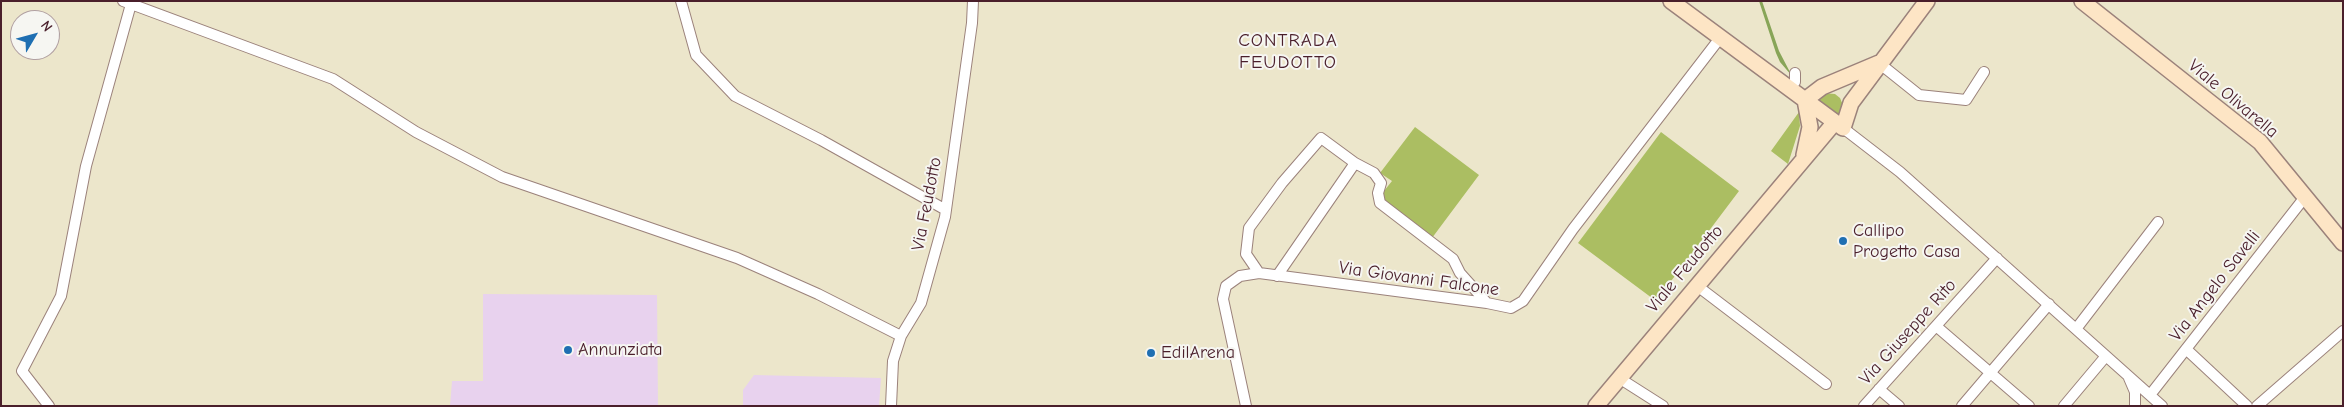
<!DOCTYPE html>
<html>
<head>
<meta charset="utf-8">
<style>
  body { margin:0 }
  #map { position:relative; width:2344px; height:407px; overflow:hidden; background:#ece6cb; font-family:"Comic Neue",sans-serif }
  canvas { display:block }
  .frame { position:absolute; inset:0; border:2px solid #4a1f2b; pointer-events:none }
  .north { position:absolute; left:10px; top:10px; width:50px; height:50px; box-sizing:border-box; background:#f6f6f2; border:1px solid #b1a0a2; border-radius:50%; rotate:53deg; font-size:14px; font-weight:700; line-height:20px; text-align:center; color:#4a1f2b }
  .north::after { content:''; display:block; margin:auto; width:18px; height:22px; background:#1f6fb2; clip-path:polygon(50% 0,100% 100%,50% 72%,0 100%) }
</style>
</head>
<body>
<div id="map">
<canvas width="2344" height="407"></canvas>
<div class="frame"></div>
<div class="north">N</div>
</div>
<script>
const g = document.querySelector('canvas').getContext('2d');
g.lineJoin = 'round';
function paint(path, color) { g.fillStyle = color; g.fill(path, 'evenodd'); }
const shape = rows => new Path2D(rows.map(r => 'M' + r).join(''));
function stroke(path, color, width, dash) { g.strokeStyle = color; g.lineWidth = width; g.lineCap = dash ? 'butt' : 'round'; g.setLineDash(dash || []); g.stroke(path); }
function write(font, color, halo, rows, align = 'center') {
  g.font = font + ' "Comic Neue",sans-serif'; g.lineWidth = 4; g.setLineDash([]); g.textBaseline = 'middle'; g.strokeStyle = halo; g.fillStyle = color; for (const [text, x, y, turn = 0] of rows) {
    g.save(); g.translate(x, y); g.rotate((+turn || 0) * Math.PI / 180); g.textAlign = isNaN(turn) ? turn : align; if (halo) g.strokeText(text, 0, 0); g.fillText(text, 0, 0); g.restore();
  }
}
const built = shape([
  [483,294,657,295,658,406,450,406,452,381,483,381],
  [754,375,881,378,879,406,743,406,743,390]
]);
const green = shape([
  [1823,93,1835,94,1840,98,1843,105,1840,117,1815,99],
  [1799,112,1800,126,1788,164,1771,151],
  [1415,127,1479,175,1432,238,1383,200,1384,191,1392,181,1380,173],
  [1661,132,1739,191,1656,301,1578,243]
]);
const forest = shape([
  [1759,1,1762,1,1779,51,1792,76,1780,62,1776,53]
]);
const street = shape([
  [123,1,333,79,416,132,502,177,737,258,818,294,901,336],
  [681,1,696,55,735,96,821,140,946,210],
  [1879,63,1919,95,1966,100,1984,72],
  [1789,89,1795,82,1795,73],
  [1843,128,1900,172,2162,406],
  [1259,273,1246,254,1249,228,1282,183,1321,138,1355,163,1374,173,1381,183,1378,193,1380,203,1453,259,1460,273,1487,303],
  [1277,276,1355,163],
  [1696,285,1826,384],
  [1936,326,2029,406],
  [2076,329,2158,222],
  [2186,349,2247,406],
  [1619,378,1663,406],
  [2129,378,2135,392,2135,406],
  [1879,389,1899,406],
  [2150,395,2305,197],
  [49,406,22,371,61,296,86,166,131,4],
  [891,406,893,361,901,336,921,303,945,217,972,23,973,1],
  [1246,406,1223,299,1226,286,1240,276,1259,273,1487,303,1511,308,1523,301,1573,229,1720,38],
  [1864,406,1997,258],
  [1962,406,2049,304],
  [2064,406,2106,356],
  [2257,406,2343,331]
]);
const secondary = shape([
  [1671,1,1843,128,1851,103,1927,1],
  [2082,1,2260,142,2343,243],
  [1804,155,1810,127,1805,100,1822,87,1879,63],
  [1596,406,1835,122]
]);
const markers = [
  [1843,241,5,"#1f6fb2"],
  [568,350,5,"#1f6fb2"],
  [1151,353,5,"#1f6fb2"]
];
const streetNames = [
  ["Viale Olivarella",2233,99,40],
  ["Via Feudotto",927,204,-79],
  ["Viale Feudotto",1685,269,-50],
  ["Via Giovanni Falcone",1419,279,8],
  ["Via Angelo Savelli",2215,286,-52],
  ["Via Giuseppe Rito",1908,332,-48]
];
const poiNames = [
  ["Callipo",1853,231],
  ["Progetto Casa",1853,252],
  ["Annunziata",578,350],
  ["EdilArena",1161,353]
];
const neighbourhoodNames = [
  ["CONTRADA",1288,41],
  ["FEUDOTTO",1288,63]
];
paint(built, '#e8d2ee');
paint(green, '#abbe62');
paint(forest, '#88a558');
stroke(street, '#9b827b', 12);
stroke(secondary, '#9b827b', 18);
stroke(street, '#fff', 10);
stroke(secondary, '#fde5c5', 15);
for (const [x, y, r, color] of markers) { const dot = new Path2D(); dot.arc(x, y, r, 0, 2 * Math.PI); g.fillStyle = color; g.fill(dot); stroke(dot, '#f6f6f2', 2); }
write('18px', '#4a1f2b', '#f6f6f2', streetNames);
write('18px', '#4a1f2b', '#f6f6f2', poiNames, 'left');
g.letterSpacing = '1px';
write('19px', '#4a1f2b', '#f6f6f2', neighbourhoodNames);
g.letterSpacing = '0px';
</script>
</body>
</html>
